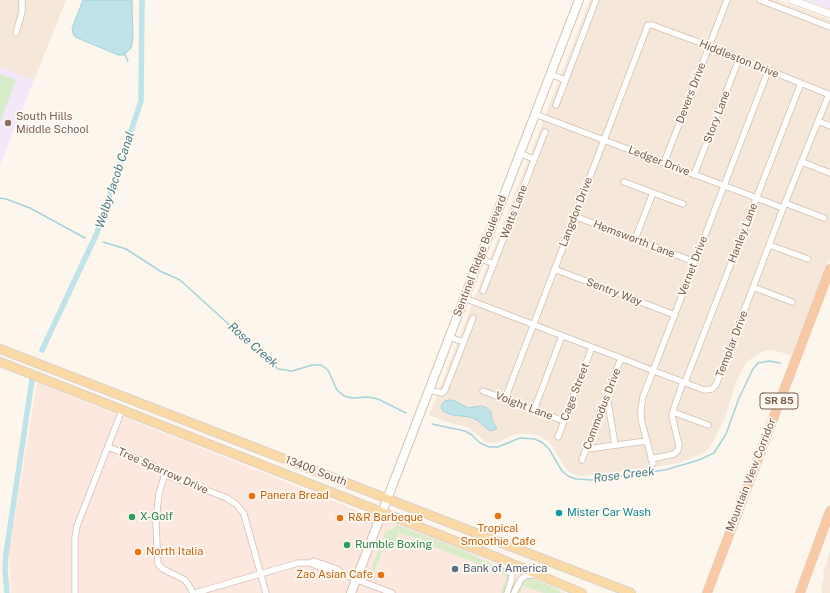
<!DOCTYPE html>
<html>
<head>
<meta charset="utf-8">
<style>
  body { margin:0 }
  canvas { display:block; background:#fdf6ec }
</style>
</head>
<body>
<canvas width="830" height="593"></canvas>
<script>
const g = document.querySelector('canvas').getContext('2d');
g.lineJoin = 'round';
function paint(path, color) { g.fillStyle = color; g.fill(path, 'evenodd'); }
const shape = rows => new Path2D(rows.map(r => 'M' + r).join(''));
function stroke(path, color, width, dash) { g.strokeStyle = color; g.lineWidth = width; g.lineCap = dash ? 'butt' : 'round'; g.setLineDash(dash || []); g.stroke(path); }
function write(font, color, halo, rows, align = 'center') {
  g.font = font + ' "Public Sans",sans-serif'; g.lineWidth = 3.5; g.setLineDash([]); g.textBaseline = 'middle'; g.strokeStyle = halo; g.fillStyle = color; for (const [text, x, y, turn = 0] of rows) {
    g.save(); g.translate(x, y); g.rotate((+turn || 0) * Math.PI / 180); g.textAlign = isNaN(turn) ? turn : align; if (halo) g.strokeText(text, 0, 0); g.fillText(text, 0, 0); g.restore();
  }
}
const residential = shape([
  [0,0,66,0,34,80,0,67],
  [590,0,778,0,830,20,830,258,791,356,774,350,765,351,756,355,747,362,740,373,735,385,726,415,714,440,709,448,702,454,692,458,678,463,643,469,582,476,574,474,567,470,550,443,541,436,530,434,518,434,508,437,499,442,493,443,486,442,468,427,450,423,429,415],
  [830,551,830,593,822,593,821,589,824,576,823,573]
]);
const commercial = shape([
  [37,382,358,511,401,525,463,549,504,568,513,569,566,593,11,593,9,552]
]);
const education = shape([
  [806,0,830,0,830,9],
  [0,67,34,80,0,165]
]);
const green = shape([
  [0,74,16,80,0,122],
  [397,525,462,550,496,566,495,570,426,544,426,542,415,537,415,538,399,533,394,546,385,543,372,578,371,569,385,533,387,530,388,531,394,528,394,526],
  [497,566,506,570,510,575,505,593,501,593,506,578,503,574,495,571],
  [530,577,559,590,559,592,561,593,544,593,523,586,520,593,516,593,521,582,524,580,536,585,524,579]
]);
const water = shape([
  [83,0,132,0,133,39,131,48,124,55,118,55,75,37,73,33,72,28,83,0],
  [450,400,455,401,468,408,481,406,487,408,491,412,492,420,497,429,490,431,477,420,470,417,452,415,443,411,441,407,442,404,445,401,450,400]
]);
const stream = shape([
  [124,53,128,61],
  [0,198,6,199,30,208,85,238],
  [103,242,126,249,160,271,180,280,278,369,292,371,312,365,321,365,328,370,337,390,344,396,352,398,368,397,378,399,406,413],
  [432,424,465,431,472,435,480,443,489,447,498,447,520,438,535,439,543,443,549,449,562,471,568,476,576,479,591,480,665,470,699,460,714,453,726,434,739,398,753,369,758,363,769,361,780,363]
]);
const canal = shape([
  [42,350,97,233,141,101,142,0],
  [7,593,5,569,6,554,32,380]
]);
const minor = shape([
  [760,0,830,27],
  [16,33,22,12,22,0],
  [550,74,565,80],
  [556,105,596,0],
  [535,114,783,208],
  [818,121,830,126],
  [519,153,534,159],
  [802,162,830,173],
  [664,163,727,0],
  [694,175,739,59],
  [624,182,683,204],
  [785,203,824,218],
  [574,216,695,262],
  [635,239,653,193],
  [769,245,808,259],
  [479,258,494,264],
  [554,269,675,315],
  [753,287,792,302],
  [483,291,545,132],
  [464,298,704,390,712,389,716,385,785,203,829,94],
  [449,337,464,342],
  [685,382,801,83],
  [428,390,442,393,445,390,473,318],
  [483,391,564,421],
  [607,396,615,445],
  [505,399,648,25,652,25,709,46,830,95],
  [534,410,562,336],
  [673,412,708,425],
  [558,437,592,347],
  [108,447,151,464,169,476,227,498,237,505,244,514,266,593],
  [587,449,647,441],
  [651,459,674,454,678,450,679,445,672,416,674,408,683,382],
  [582,460,621,358],
  [653,464,641,419,641,409,643,397,768,71],
  [165,474,159,493,157,512,156,525,158,564,163,569,185,580,190,587,193,593],
  [501,559,512,575,511,581,507,593],
  [310,563,336,574,342,574,392,593],
  [75,593,75,538,77,526,122,410],
  [195,593,298,563,310,563,314,561,337,569,342,574],
  [514,593,521,579,527,575,535,575]
]);
const tertiary = shape([
  [792,0,830,14]
]);
const secondary = shape([
  [351,593,579,0]
]);
const primary = shape([
  [0,349,631,593],
  [0,362,501,559,582,593]
]);
const trunk = shape([
  [707,593,830,269],
  [800,593,830,511]
]);
const markers = [
  [8,123,4,"#8d6e63"],
  [252,496,4,"#e8710a"],
  [559,513,4,"#0f9aa8"],
  [498,516,4,"#e8710a"],
  [132,517,4,"#2e9e5b"],
  [340,518,4,"#e8710a"],
  [347,545,4,"#2e9e5b"],
  [138,552,4,"#e8710a"],
  [455,569,4,"#5c6f8a"],
  [381,575,4,"#e8710a"]
];
const shields = [
  [779,401,38]
];
const shieldNames = [
  ["SR 85",779,401]
];
const streetNames = [
  ["Hiddleston Drive",739,59,22],
  ["Devers Drive",691,93,-69],
  ["Story Lane",717,117,-69],
  ["Ledger Drive",659,161,21],
  ["Watts Lane",514,212,-69],
  ["Langdon Drive",576,212,-69],
  ["Hanley Lane",743,233,-69],
  ["Hemsworth Lane",634,239,21],
  ["Sentinel Ridge Boulevard",480,256,-69],
  ["Vernet Drive",693,266,-69],
  ["Sentry Way",614,292,21],
  ["Templar Drive",732,344,-69],
  ["Cage Street",575,392,-69],
  ["Voight Lane",524,406,21],
  ["Commodus Drive",602,409,-69],
  ["Tree Sparrow Drive",163,471,24],
  ["13400 South",316,471,21],
  ["Mountain View Corridor",751,475,-69]
];
const educationNames = [
  ["South Hills",16,117],
  ["Middle School",16,130]
];
const foodNames = [
  ["Panera Bread",260,496],
  ["R&R Barbeque",348,518],
  ["Tropical",498,529,"center"],
  ["Smoothie Cafe",498,542,"center"],
  ["North Italia",146,552],
  ["Zao Asian Cafe",373,575,"right"]
];
const cultureNames = [
  ["Mister Car Wash",567,513]
];
const leisureNames = [
  ["X-Golf",140,517],
  ["Rumble Boxing",355,545]
];
const serviceNames = [
  ["Bank of America",463,569]
];
const waterNames = [
  ["Welby Jacob Canal",115,180,-72],
  ["Rose Creek",253,345,41],
  ["Rose Creek",624,475,-7]
];
paint(residential, '#f5e8da');
paint(commercial, '#fde8e0');
paint(education, '#f3e8fa');
paint(green, '#d8ecc9');
paint(water, '#bfe3e8');
stroke(water, '#a5d3da', 1);
stroke(stream, '#a5d3da', 1.5);
stroke(canal, '#bfe3e8', 5.5);
stroke(minor, '#d1beb0', 7);
stroke(tertiary, '#d1beb0', 8);
stroke(secondary, '#d6c0b0', 10);
stroke(primary, '#dad1cd', 10);
stroke(trunk, '#dad1cd', 10);
stroke(minor, '#fff', 5.5);
stroke(tertiary, '#fff', 7);
stroke(secondary, '#fff', 8);
stroke(primary, '#fbd9a5', 8);
stroke(trunk, '#f9c8a4', 9);
for (const [x, y, r, color] of markers) { const dot = new Path2D(); dot.arc(x, y, r, 0, 2 * Math.PI); g.fillStyle = color; g.fill(dot); stroke(dot, '#fffaf3', 1.5); }
for (const [x, y, w] of shields) { const box = new Path2D(); box.roundRect(x - w / 2, y - 8, w, 16, 3); g.fillStyle = '#fffaf3'; g.fill(box); stroke(box, '#7a5c4d', 1); }
write('bold 10px', '#7a5c4d', null, shieldNames);
write('11px', '#7a5c4d', '#fffaf3', streetNames);
write('11px', '#785e54', '#fffaf3', educationNames, 'left');
write('11px', '#c56008', '#fffaf3', foodNames, 'left');
write('11px', '#0d838f', '#fffaf3', cultureNames, 'left');
write('11px', '#27864d', '#fffaf3', leisureNames, 'left');
write('11px', '#4e5e75', '#fffaf3', serviceNames, 'left');
write('italic 12px', '#437c86', '#fffaf3', waterNames);
</script>
</body>
</html>
